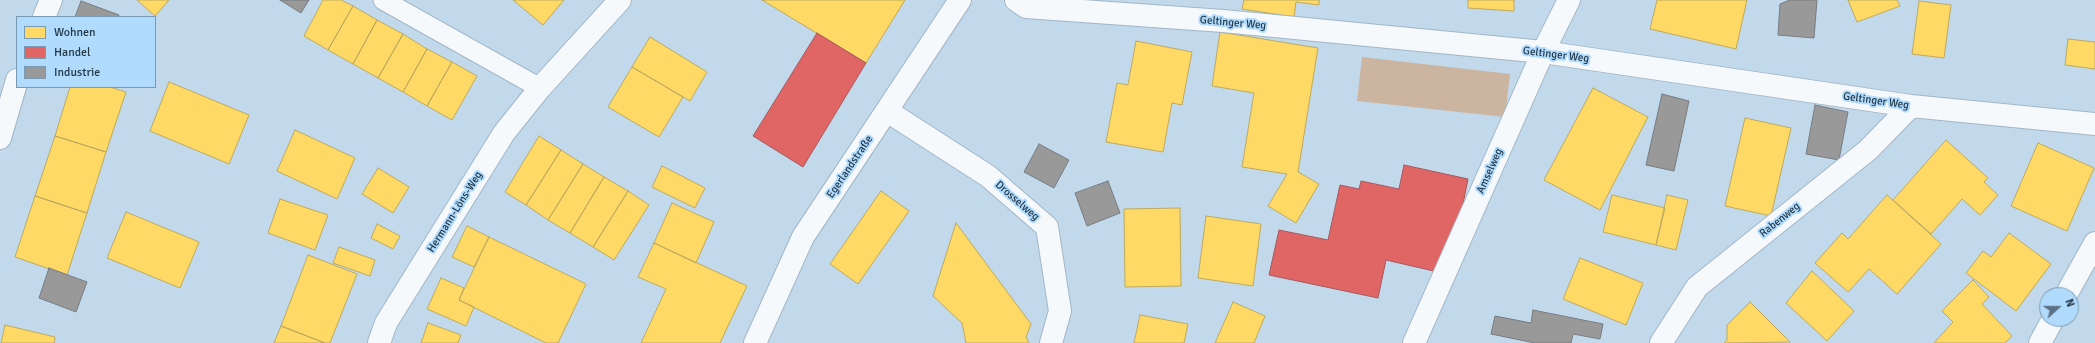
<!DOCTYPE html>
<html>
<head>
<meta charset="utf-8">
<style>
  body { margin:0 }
  #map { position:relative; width:2095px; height:343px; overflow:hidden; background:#c2d9eb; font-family:Signika,sans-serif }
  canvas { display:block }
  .legend { position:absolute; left:16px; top:16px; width:140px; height:72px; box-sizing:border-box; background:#b1dbfc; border:1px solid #789ab4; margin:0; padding:5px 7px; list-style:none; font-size:12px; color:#233849 }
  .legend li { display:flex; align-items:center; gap:8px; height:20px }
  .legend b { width:20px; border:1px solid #789ab4 }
  .north { position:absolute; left:2039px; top:287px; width:40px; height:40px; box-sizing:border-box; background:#b1dbfc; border:1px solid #789ab4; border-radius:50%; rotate:69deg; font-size:11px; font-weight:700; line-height:16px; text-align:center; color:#233849 }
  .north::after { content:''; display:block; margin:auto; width:14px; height:18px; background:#5b7082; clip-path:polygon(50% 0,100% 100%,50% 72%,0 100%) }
</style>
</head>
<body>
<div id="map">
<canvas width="2095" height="343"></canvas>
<ul class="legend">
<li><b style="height:11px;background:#ffd966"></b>Wohnen</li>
<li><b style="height:11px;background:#e06666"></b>Handel</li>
<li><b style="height:11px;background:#999"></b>Industrie</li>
</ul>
<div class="north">N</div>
</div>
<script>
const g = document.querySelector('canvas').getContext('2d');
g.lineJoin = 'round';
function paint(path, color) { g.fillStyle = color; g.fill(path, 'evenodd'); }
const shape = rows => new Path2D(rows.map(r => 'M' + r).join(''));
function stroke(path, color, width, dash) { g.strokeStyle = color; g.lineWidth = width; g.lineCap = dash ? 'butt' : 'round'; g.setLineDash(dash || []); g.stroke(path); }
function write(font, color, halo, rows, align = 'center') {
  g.font = font + ' Signika,sans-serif'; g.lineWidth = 4; g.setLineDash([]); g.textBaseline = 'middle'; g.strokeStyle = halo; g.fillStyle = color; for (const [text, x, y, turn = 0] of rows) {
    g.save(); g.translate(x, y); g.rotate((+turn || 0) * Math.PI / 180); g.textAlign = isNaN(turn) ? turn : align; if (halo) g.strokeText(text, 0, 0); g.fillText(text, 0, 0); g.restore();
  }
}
const green = shape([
  [1362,57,1510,74,1505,117,1357,101]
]);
const homes = shape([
  [137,0,169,0,155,16,137,0],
  [323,0,341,0,353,6,328,50,304,36,323,0],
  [513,0,564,0,543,25,513,0],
  [762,0,905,0,866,63,762,0],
  [1244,0,1319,0,1319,5,1296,2,1294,17,1242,9,1244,0],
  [1468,0,1514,0,1514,11,1468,8,1468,0],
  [1657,0,1747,0,1736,49,1650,29,1657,0],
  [1848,0,1897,0,1900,6,1857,22,1848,0],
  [1919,1,1951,5,1944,58,1912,54,1919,1],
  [353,6,377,20,353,64,328,50,353,6],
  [377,20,403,34,378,78,353,64,377,20],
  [1220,32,1318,48,1298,172,1319,184,1296,223,1268,206,1287,174,1242,167,1254,93,1212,86,1220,32],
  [403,34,427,49,403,92,378,78,403,34],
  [650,37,707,72,690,101,632,67,650,37],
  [2068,39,2095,42,2095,69,2065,65,2068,39],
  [1136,41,1192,52,1182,105,1172,103,1163,152,1106,142,1117,83,1128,85,1136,41],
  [427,49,452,62,427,106,403,92,427,49],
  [452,62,477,76,452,120,427,106,452,62],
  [632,67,683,97,659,137,608,107,632,67],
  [169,82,249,115,229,164,150,131,169,82],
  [70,87,110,87,126,92,106,152,55,136,70,87],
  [1593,88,1648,117,1600,210,1544,180,1593,88],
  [1745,118,1791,128,1771,216,1725,206,1745,118],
  [295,130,355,158,337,199,277,171,295,130],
  [55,136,106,152,87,213,35,196,55,136],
  [539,136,561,150,526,205,505,192,539,136],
  [1946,140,1988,178,1984,182,1998,195,1980,215,1962,199,1931,234,1893,200,1946,140],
  [2038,143,2094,168,2067,231,2011,206,2038,143],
  [561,150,583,164,548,220,526,205,561,150],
  [583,164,604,177,570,233,548,220,583,164],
  [662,166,705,188,695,208,652,187,662,166],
  [378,168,409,187,393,213,362,194,378,168],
  [604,177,628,191,593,247,570,233,604,177],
  [628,191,649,205,614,260,593,247,628,191],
  [881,191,909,211,858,284,830,264,881,191],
  [1612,195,1665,208,1656,245,1603,232,1612,195],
  [1667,195,1688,200,1676,250,1656,245,1667,195],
  [1887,195,1941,244,1897,294,1869,269,1848,292,1815,263,1842,233,1848,239,1887,195],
  [35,196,87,213,67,275,15,257,35,196],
  [280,199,328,215,315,250,268,233,280,199],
  [672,203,714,222,696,263,654,243,672,203],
  [1180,208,1181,286,1125,287,1124,209,1180,208],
  [126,212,199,242,180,288,107,258,126,212],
  [1206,216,1261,224,1253,286,1198,278,1206,216],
  [956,223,1031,324,1026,337,1029,343,966,343,962,323,933,296,956,223],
  [377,224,400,236,393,249,371,238,377,224],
  [467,226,489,237,474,267,452,257,467,226],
  [2009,233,2051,264,2016,311,1966,273,1983,251,1991,257,2009,233],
  [489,237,586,284,558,343,546,343,459,300,489,237],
  [654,243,747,286,720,343,641,343,666,289,638,277,654,243],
  [339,247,375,260,370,276,333,263,339,247],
  [308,255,357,274,330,343,325,343,281,326,308,255],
  [1580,258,1643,283,1626,325,1563,299,1580,258],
  [1812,271,1854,311,1827,341,1786,303,1812,271],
  [441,278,464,288,459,300,474,307,466,326,427,309,441,278],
  [1973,280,1989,297,1982,304,2012,336,2005,343,1934,343,1953,322,1942,311,1973,280],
  [1233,302,1265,316,1254,343,1215,343,1233,302],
  [1750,302,1790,342,1724,343,1727,340,1727,325,1750,302],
  [1140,315,1188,324,1184,343,1134,343,1140,315],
  [428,323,461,335,458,343,421,343,428,323],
  [5,325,55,337,54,343,1,343,5,325],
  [281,326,325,343,274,343,281,326]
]);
const shops = shape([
  [817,33,866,63,803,167,753,136,817,33],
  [1404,165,1468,179,1457,234,1438,272,1386,260,1378,298,1269,275,1279,230,1328,240,1340,185,1359,189,1361,181,1399,189,1404,165]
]);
const industry = shape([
  [280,0,309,0,301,13,280,0],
  [1790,0,1817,0,1814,38,1778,35,1780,4,1790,0],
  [81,1,119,15,118,17,75,17,81,1],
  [1662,94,1689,101,1674,171,1646,165,1662,94],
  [1815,105,1848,112,1839,160,1806,154,1815,105],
  [1039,144,1069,160,1054,188,1024,172,1039,144],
  [1108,181,1120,213,1087,226,1075,193,1108,181],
  [49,268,87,282,76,312,39,298,49,268],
  [1533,310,1603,324,1600,339,1573,334,1571,343,1535,343,1491,334,1495,316,1531,323,1533,310]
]);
const service = shape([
  [383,0,540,88]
]);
const minor = shape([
  [1016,0,1026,7,1223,21,1543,52,1911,106,2095,124],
  [44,17,51,0],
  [887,111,988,176,1047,227,1060,311,1051,343],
  [0,138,17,80],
  [2066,295,2095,243],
  [379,343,386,323,504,133,540,88,620,0],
  [755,343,803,237,960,0],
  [1414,343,1543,52,1569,0],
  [1661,343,1697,287,1868,150,1911,106],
  [2040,343,2053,319]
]);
const streetNames = [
  ["Geltinger Weg",1233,23,5],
  ["Geltinger Weg",1556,55,7],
  ["Geltinger Weg",1876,101,8],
  ["Egerlandstraße",850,167,-56],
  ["Amselweg",1490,171,-66],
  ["Drosselweg",1017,201,41],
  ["Hermann-Löns-Weg",455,212,-58],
  ["Rabenweg",1780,220,-39]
];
paint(green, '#ccb5a0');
paint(homes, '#ffd966');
stroke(homes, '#bda95d', 1);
paint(shops, '#e06666');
stroke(shops, '#a7585d', 1);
paint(industry, '#999');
stroke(industry, '#767c81', 1);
stroke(service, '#a2b6c6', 21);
stroke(minor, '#a2b6c6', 24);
stroke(service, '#f6f9fc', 19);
stroke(minor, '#f6f9fc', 22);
write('11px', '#233849', '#b1dbfc', streetNames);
</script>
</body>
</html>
